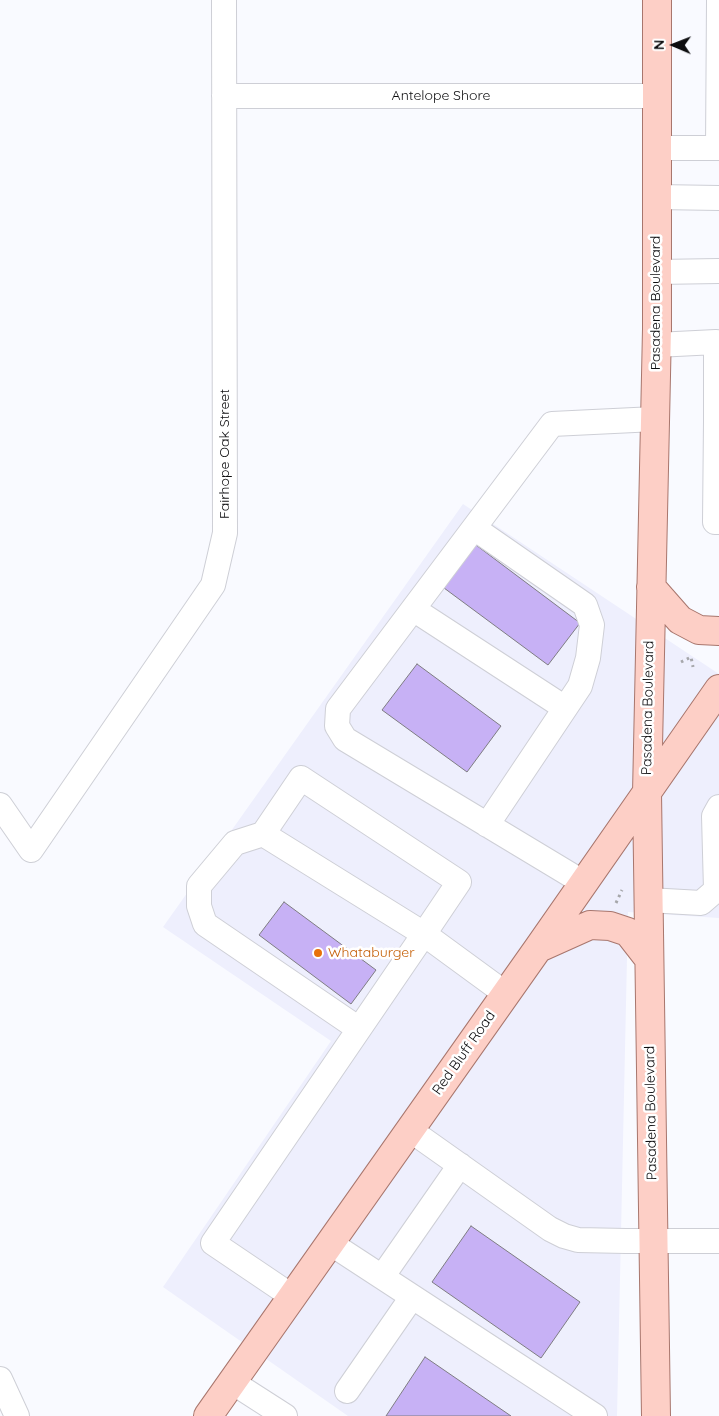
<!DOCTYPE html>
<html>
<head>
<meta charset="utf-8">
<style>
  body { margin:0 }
  #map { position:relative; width:719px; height:1416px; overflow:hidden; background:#f9faff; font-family:Quicksand,sans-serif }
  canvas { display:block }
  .north { position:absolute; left:649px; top:20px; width:50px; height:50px; -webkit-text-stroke:4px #fff; paint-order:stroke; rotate:271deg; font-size:14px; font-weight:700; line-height:20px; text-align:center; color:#0d0d0f }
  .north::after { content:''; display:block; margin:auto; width:18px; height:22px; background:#0d0d0f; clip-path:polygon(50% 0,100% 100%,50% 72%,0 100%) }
</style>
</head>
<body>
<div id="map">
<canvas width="719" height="1416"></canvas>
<div class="north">N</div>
</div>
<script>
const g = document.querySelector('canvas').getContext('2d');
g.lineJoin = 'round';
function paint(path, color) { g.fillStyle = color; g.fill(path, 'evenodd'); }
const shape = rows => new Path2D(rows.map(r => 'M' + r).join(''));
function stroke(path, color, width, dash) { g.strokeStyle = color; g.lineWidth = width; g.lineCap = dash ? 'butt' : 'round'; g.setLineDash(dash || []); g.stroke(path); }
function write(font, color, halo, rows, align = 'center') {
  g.font = font + ' Quicksand,sans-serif'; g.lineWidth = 5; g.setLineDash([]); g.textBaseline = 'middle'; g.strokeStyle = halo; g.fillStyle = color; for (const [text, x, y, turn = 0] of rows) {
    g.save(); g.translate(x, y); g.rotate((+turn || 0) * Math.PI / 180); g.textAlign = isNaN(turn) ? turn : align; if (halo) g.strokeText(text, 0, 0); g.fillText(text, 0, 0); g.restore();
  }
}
const built = shape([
  [463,504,719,674,719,918,628,912,617,1416,348,1416,163,1287,331,1041,163,927]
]);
const building = shape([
  [472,542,580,623,548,665,440,585,472,542],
  [417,664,501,726,467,772,382,710,417,664],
  [284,902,376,970,351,1004,259,935,284,902],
  [471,1226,580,1302,541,1358,432,1282,471,1226],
  [425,1357,511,1416,386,1416,425,1357]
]);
const path = shape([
  [681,662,691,657,693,667],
  [616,903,622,890]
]);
const minor = shape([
  [224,96,657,96],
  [657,148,719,148],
  [718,148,719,1],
  [657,197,719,198],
  [657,272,719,271],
  [656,345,716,342,716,421,719,421],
  [716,421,715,522,719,522],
  [474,528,585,605,592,625,588,658,580,686,487,825],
  [413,609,565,708],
  [301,778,459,882,424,934,263,834,301,778],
  [0,805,31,850,213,585,225,533,224,0],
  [263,834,235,843,199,886,199,906,205,924,359,1029],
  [584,883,345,739,337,726,338,709,552,424,655,419],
  [648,900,701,903,716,890,714,816,719,807],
  [410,1130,550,1229,564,1236,578,1240,626,1241,719,1241],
  [330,1243,595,1416],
  [382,1277,460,1165],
  [293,1297,213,1243,424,934,506,994],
  [0,1379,17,1416],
  [232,1382,285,1416],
  [347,1391,412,1297]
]);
const major = shape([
  [651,587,680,620,699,630,719,631],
  [541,947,590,925,610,926,628,932,649,959],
  [208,1416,539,947,719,689],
  [656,1416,647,793,657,329,657,0]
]);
const markers = [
  [318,953,5,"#e8710a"]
];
const streetNames = [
  ["Antelope Shore",441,96],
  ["Pasadena Boulevard",656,303,-90],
  ["Fairhope Oak Street",225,454,-90],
  ["Pasadena Boulevard",648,708,-89],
  ["Red Bluff Road",464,1053,-55],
  ["Pasadena Boulevard",651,1113,-91]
];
const foodNames = [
  ["Whataburger",328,953]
];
paint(built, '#eeeffd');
paint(building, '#c7b1f5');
stroke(building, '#7f7d83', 1);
stroke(minor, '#cecfd6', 26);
stroke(major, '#a8766d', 30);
stroke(path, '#a6a7ab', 3, [2.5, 4]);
stroke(minor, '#fff', 24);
stroke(major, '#fdcfc6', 28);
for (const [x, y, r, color] of markers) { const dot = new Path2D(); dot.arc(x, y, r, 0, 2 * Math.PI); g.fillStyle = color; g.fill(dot); stroke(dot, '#fff', 2); }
write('14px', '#0d0d0f', '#fff', streetNames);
write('14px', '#c56008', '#fff', foodNames, 'left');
</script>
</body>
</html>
